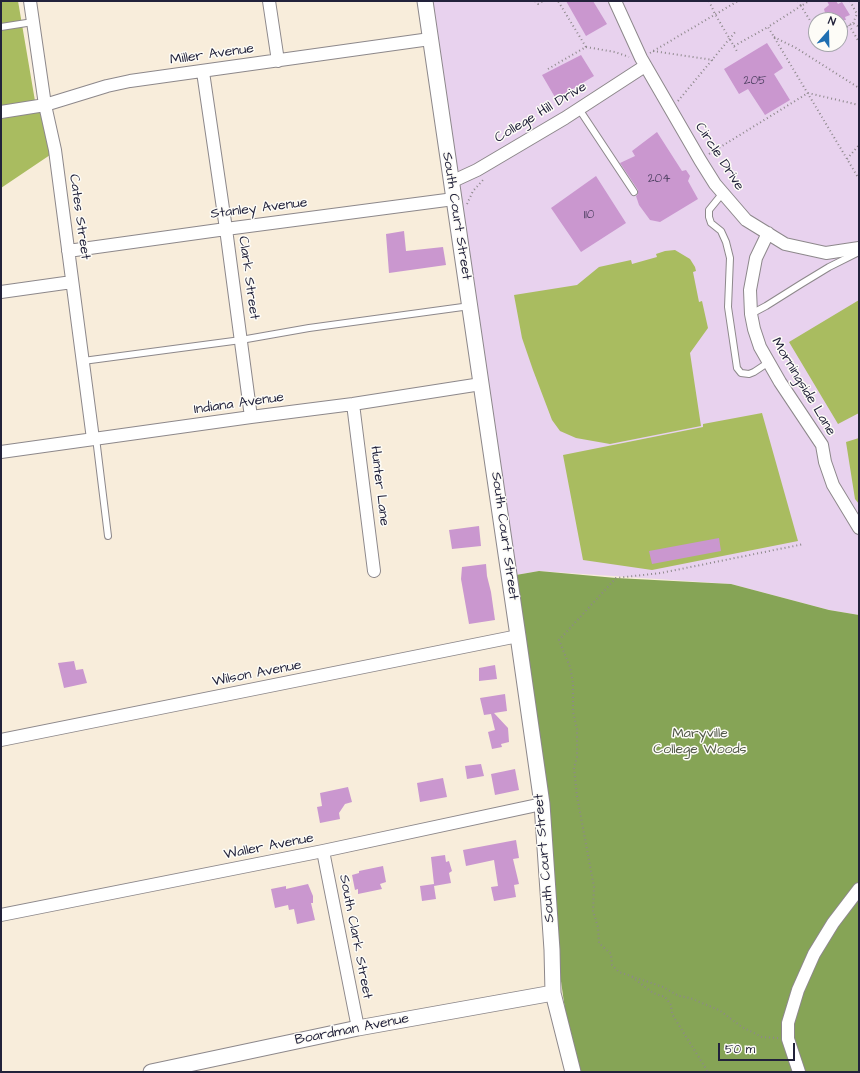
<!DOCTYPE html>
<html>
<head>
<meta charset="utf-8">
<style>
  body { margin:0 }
  #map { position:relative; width:860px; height:1073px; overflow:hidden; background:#f8eddb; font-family:"Architects Daughter",sans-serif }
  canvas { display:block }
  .frame { position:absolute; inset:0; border:2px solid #22223b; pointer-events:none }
  .north { position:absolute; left:808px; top:12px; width:40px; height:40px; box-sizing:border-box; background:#fdfcf7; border:1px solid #a5a5ac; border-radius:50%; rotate:20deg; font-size:11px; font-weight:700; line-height:16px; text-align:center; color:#22223b }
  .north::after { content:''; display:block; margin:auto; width:14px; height:18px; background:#1f6fb2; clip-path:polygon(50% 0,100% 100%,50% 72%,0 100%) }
  .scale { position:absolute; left:718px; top:1043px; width:77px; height:18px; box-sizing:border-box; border:2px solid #22223b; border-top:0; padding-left:5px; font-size:12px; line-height:14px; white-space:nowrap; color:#22223b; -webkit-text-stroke:3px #fdfcf7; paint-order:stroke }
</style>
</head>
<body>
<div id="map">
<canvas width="860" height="1073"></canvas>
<div class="frame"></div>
<div class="north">N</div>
<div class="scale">50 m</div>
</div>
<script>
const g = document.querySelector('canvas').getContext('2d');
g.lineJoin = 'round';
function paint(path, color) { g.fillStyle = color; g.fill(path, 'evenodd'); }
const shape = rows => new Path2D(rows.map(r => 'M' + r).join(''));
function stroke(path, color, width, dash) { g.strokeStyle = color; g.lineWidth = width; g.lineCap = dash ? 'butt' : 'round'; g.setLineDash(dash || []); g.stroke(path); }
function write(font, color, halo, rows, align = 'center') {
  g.font = font + ' "Architects Daughter",sans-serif'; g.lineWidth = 3; g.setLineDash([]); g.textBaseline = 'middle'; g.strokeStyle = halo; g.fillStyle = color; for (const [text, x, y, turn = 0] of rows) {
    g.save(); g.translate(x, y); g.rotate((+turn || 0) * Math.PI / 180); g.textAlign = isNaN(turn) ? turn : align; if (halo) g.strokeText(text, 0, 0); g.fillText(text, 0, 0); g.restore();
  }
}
const built = shape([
  [432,1,859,1,859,615,829,610,731,584,539,571,516,575],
  [816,20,840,20,840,44,816,44]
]);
const green = shape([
  [1,1,18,1,35,101,1,107],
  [42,110,50,155,1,188,1,119],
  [675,250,690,259,695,267,696,271,693,272,699,302,702,301,708,328,690,353,701,426,610,444,576,438,560,431,552,420,533,370,522,338,514,295,577,285,599,267,631,260,632,264,657,257,656,254,665,251],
  [859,300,859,413,838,424,789,342],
  [762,413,798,541,652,570,583,560,563,455,703,427,703,424],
  [859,438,859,504,855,499,846,442]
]);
const forest = shape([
  [539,571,616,578,731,584,829,610,859,615,859,1072,579,1072,568,1031,560,974,553,858,516,575]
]);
const building = shape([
  [566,1,593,1,607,24,586,36],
  [827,1,836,1,838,4,842,2,850,15,845,17,846,20,814,20,825,13,824,9,829,5],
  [767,43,783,68,774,74,790,100,765,115,748,89,739,94,724,69],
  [581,55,594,76,556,99,542,75],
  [657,132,682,171,686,170,690,176,688,181,698,199,660,222,650,220,639,205,636,196,638,194,638,190,620,163,635,156,632,151],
  [596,176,626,223,581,252,551,208],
  [404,231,406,251,443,247,446,265,389,273,386,234],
  [479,526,481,546,452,549,449,530],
  [719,538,721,551,652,564,649,551],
  [486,564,487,576,491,592,495,620,469,624,461,579,462,567],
  [74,661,76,670,83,669,87,683,64,688,58,663],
  [495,665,497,679,479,681,479,668],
  [505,694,507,711,494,713,508,728,509,742,501,744,502,747,492,749,488,732,495,730,491,714,484,715,480,698],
  [481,764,484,776,467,779,465,766],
  [515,769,519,790,495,795,491,774],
  [443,778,447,797,420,802,417,783],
  [348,787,352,802,345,804,339,813,340,819,320,823,317,807,322,806,320,793],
  [516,840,519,858,513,859,519,884,514,885,516,897,494,901,491,887,498,886,494,860,466,866,463,850],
  [445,855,446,862,449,861,452,871,449,873,451,883,434,886,436,899,422,901,420,886,434,884,431,857],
  [383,866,386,882,380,884,382,889,358,894,358,889,355,890,352,875,359,873,359,871],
  [308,884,313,896,313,903,311,903,315,920,297,924,294,909,289,910,288,905,275,908,271,889,286,886,286,889]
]);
const path = shape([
  [535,1,538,4,543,1],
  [709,1,715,14,738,53],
  [798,1,801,6,809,1],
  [850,1,857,14,853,23],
  [849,25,859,42],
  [816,30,801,6,768,27,859,179],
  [840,31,853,23,859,27],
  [774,37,796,48,859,88],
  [734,46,768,27],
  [586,47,615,52,629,57],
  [653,51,713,60],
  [650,53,738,1],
  [548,69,586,47,558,1],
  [678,101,736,31],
  [709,154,808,93,859,105],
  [847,159,859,145],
  [467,204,473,191,483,180],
  [632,977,653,993,665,997,671,1005,672,1014,708,1072],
  [778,1038,762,1037,742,1027,719,1010,690,998,679,996,663,987,619,972,612,965,611,954,599,943,598,927,593,911,594,887,577,796,574,768,577,757,577,729,573,712,573,683,570,667,559,640,616,578,661,573,804,544]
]);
const service = shape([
  [1,27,33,22],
  [579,109,634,192],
  [722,194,709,210,709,217,711,223,721,231,726,242,730,258,728,307,737,368,741,373,749,374,754,372,769,362],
  [751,314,766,306,801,284,829,267,859,252],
  [83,361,241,340,309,328,470,306],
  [96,438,108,536]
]);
const minor = shape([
  [30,1,45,105,55,150,93,439],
  [269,1,278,61],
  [615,1,641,58,700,160,715,184,746,220,785,244,826,253,859,248],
  [203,72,226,229,251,417],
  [1,112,45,105,107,86,130,81,430,39],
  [451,182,477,170,565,118,645,66],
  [768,233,756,258,750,290,751,314,754,329,760,347,780,382,822,445,825,462,833,485,859,528],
  [68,251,226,229,454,199],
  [1,292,72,282],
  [353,404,374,571],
  [1,452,251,417,353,404,481,384],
  [1,740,518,636],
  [323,851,358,1028],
  [1,915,323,851,542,804],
  [799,1072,788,1039,788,1023,798,990,814,954,833,923,859,889]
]);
const tertiary = shape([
  [425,1,518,636,542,804,552,950,553,993,573,1072],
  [151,1072,358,1028,553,993]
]);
const numberNames = [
  ["205",755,81],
  ["204",659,179],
  ["110",589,215]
];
const streetNames = [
  ["Miller Avenue",212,55,-8],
  ["College Hill Drive",541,113,-31],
  ["Circle Drive",719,157,57],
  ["Stanley Avenue",259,209,-7],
  ["South Court Street",456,216,81],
  ["Cates Street",79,217,82],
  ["Clark Street",248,278,82],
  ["Morningside Lane",803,387,59],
  ["Indiana Avenue",239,404,-8],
  ["Hunter Lane",379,486,83],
  ["South Court Street",504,536,82],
  ["Wilson Avenue",257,674,-11],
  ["Waller Avenue",269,847,-11],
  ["South Court Street",545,858,-95],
  ["South Clark Street",355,937,79],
  ["Boardman Avenue",352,1030,-11]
];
const parkNames = [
  ["Maryville",700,734],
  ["College Woods",700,750]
];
paint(built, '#e8d2ee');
paint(green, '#a9bc60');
paint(forest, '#86a456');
paint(building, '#ca97cf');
stroke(service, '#8d888b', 8);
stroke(minor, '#8d888b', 14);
stroke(tertiary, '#8d888b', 17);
stroke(path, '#8d888b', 2, [1, 3]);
stroke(service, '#fff', 6);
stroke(minor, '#fff', 12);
stroke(tertiary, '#fff', 15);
write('12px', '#4c3f60', null, numberNames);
write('14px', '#22223b', '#fdfcf7', streetNames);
write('14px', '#515848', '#fdfcf7', parkNames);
</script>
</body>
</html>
